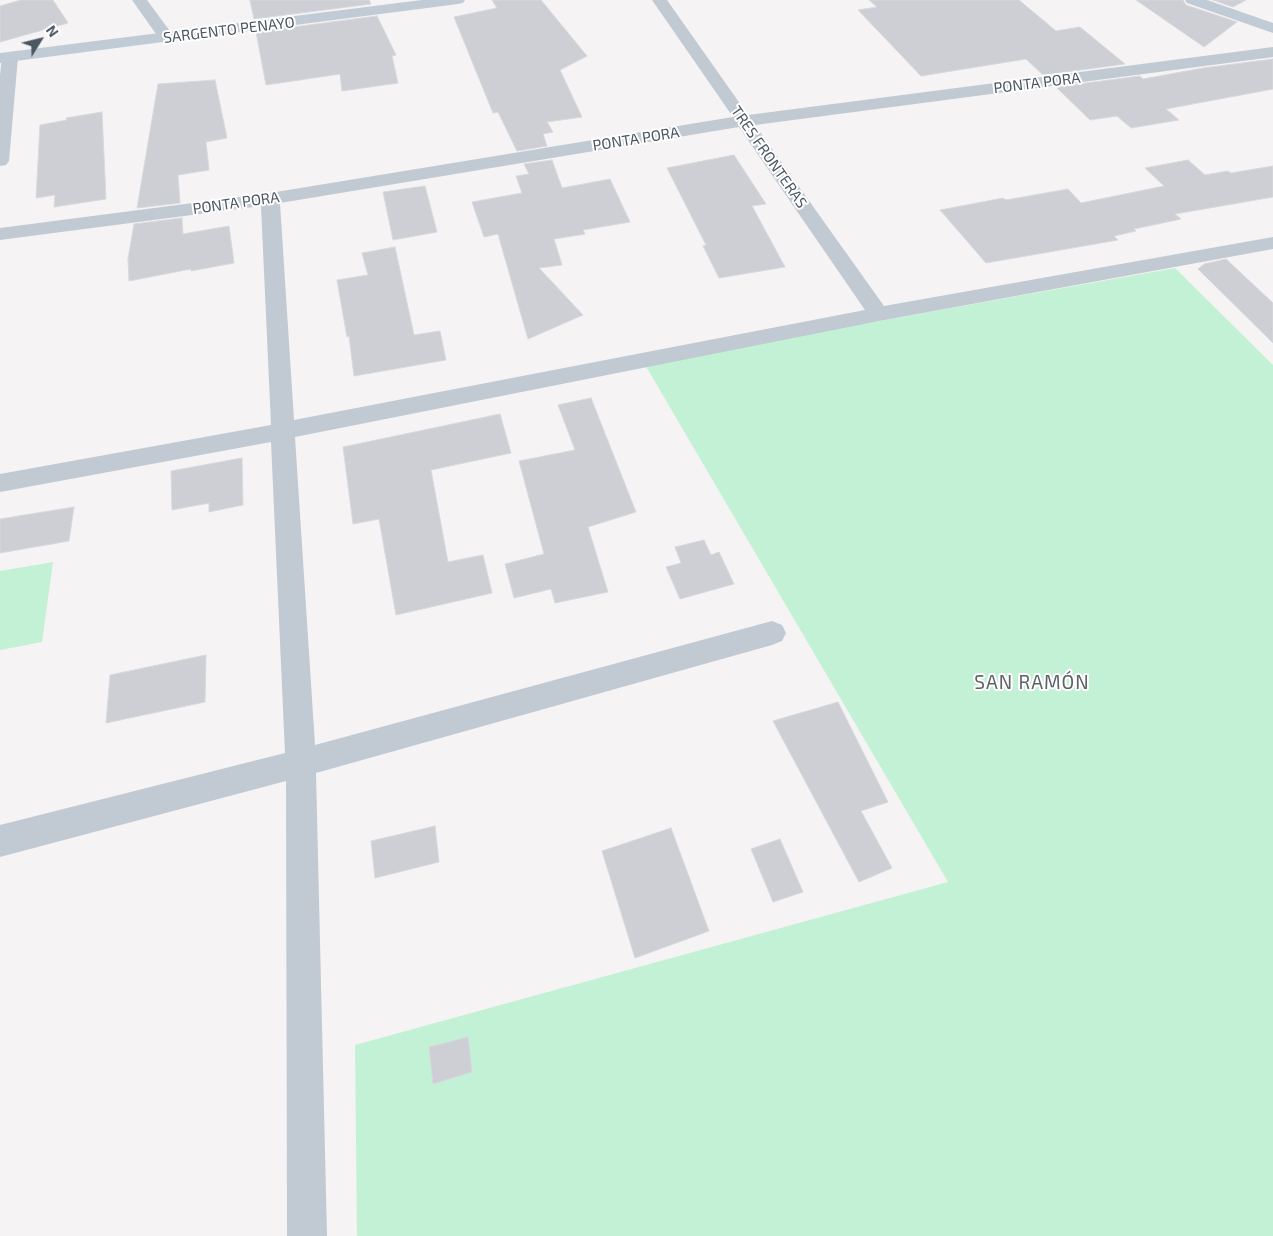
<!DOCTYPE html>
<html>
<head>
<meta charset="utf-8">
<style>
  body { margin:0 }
  #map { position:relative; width:1273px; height:1236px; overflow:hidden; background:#f5f3f3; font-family:"Exo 2",sans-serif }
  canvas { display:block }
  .north { position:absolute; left:15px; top:15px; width:50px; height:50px; -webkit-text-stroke:4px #fff; paint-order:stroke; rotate:54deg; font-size:14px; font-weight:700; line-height:20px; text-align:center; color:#4a5661 }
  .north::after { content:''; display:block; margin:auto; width:18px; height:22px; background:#4a5661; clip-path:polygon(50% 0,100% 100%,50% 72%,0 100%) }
</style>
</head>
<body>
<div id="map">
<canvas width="1273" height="1236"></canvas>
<div class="north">N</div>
</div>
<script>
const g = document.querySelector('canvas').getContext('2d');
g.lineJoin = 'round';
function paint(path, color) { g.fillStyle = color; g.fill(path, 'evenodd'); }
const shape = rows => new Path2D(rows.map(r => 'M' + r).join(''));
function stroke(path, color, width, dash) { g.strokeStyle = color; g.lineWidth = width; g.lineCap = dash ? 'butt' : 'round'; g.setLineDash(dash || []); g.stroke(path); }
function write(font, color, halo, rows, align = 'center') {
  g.font = font + ' "Exo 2",sans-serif'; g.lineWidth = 4; g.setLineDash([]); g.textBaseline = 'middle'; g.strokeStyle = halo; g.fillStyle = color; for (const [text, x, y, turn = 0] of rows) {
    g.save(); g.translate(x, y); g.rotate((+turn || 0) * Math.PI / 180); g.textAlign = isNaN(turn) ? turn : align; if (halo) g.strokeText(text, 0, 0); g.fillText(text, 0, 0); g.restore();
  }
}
const green = shape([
  [1175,268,1273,365,1273,1236,357,1236,355,1045,948,882,644,363],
  [53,562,42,642,0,650,0,571]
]);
const building = shape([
  [21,0,53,0,68,23,0,42,0,6,21,0],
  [250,0,369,0,371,4,254,19,250,0],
  [492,0,541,0,587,56,560,70,582,117,547,122,553,132,543,134,547,146,517,151,498,112,493,113,454,17,497,8,492,0],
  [869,0,1019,0,1056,31,1080,27,1125,64,1043,75,1026,59,921,76,858,10,877,7,869,0],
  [1136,0,1183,0,1186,5,1237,22,1204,47,1136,0],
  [1213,0,1246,0,1233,7,1213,0],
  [377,16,396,55,392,56,398,83,342,91,340,74,266,85,256,32,377,16],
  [1273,59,1273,89,1166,109,1179,120,1131,128,1117,116,1090,120,1056,87,1140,76,1143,79,1203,68,1273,59],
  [215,80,227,138,206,142,209,170,178,175,180,203,137,208,158,84,215,80],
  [102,112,106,199,54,207,55,195,36,198,40,125,67,120,66,118,102,112],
  [734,155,766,204,752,206,785,267,719,278,703,246,706,245,667,168,734,155],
  [552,160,562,188,610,179,630,222,583,230,585,234,554,239,562,265,539,268,583,315,528,339,498,234,484,237,472,202,522,193,516,176,529,174,524,164,552,160],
  [1188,160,1205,175,1228,171,1231,173,1273,166,1273,197,1175,214,1181,219,1134,229,1136,231,1114,236,1118,240,986,263,940,210,1003,198,1006,200,1068,189,1081,203,1164,186,1145,168,1188,160],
  [425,186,437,232,393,240,383,192,425,186],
  [182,218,183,234,229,226,234,263,191,271,191,269,129,281,128,259,134,224,182,218],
  [395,247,414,335,440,331,446,360,354,376,349,336,347,337,337,280,368,275,362,253,395,247],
  [1226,259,1273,303,1273,343,1198,269,1204,264,1226,259],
  [591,398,636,512,588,527,608,592,555,603,551,589,514,598,505,564,544,554,519,461,575,450,558,405,591,398],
  [500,414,511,453,431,470,448,562,483,555,492,593,396,615,379,519,353,524,343,447,500,414],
  [242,458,243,505,209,512,209,503,172,510,171,471,242,458],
  [74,507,69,541,0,553,0,519,74,507],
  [704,540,711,555,719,552,734,584,680,599,666,567,681,563,675,547,704,540],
  [206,655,205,702,106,723,110,675,206,655],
  [838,702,888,802,861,811,892,868,859,882,773,721,838,702],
  [435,826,439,862,375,878,371,841,435,826],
  [671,828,709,931,635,958,602,851,671,828],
  [780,839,803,892,773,902,751,849,780,839],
  [468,1037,472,1072,433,1084,429,1047,468,1037]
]);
const street = shape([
  [132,0,147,0,175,38,173,41,161,41,132,0],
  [652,0,667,0,748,115,1273,47,1273,57,755,125,884,306,1273,237,1273,249,879,321,295,437,315,745,772,621,782,625,786,633,782,641,772,645,316,773,327,1236,287,1236,286,781,0,857,0,825,285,753,271,442,0,492,0,474,271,425,261,206,0,240,0,228,270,193,733,117,652,0],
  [739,127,865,310,294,420,280,203,739,127],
  [10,52,16,54,18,57,9,161,6,165,0,166,0,75,2,57,4,54,10,52]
]);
const secondary = shape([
  [422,0,465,0,463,3,458,4,0,63,0,53,422,0],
  [1185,0,1207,0,1273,23,1273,33,1187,3,1185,0]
]);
const farStreetnames = [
  ["SARGENTO PENAYO",229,30,-7],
  ["PONTA PORA",1037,83,-7],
  ["PONTA PORA",636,139,-9],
  ["TRES FRONTERAS",769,157,55],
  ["PONTA PORA",236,203,-8]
];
const neighbourhoodNames = [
  ["SAN RAMÓN",1032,683]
];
paint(green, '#c3f1d5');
paint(building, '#cdcfd5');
stroke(building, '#d7d9de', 1);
paint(street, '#c1cad2');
paint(secondary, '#c1cbd6');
write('15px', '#4a5661', '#fff', farStreetnames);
g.letterSpacing = '1px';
write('19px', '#5f6368', '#fff', neighbourhoodNames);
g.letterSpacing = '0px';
</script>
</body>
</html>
